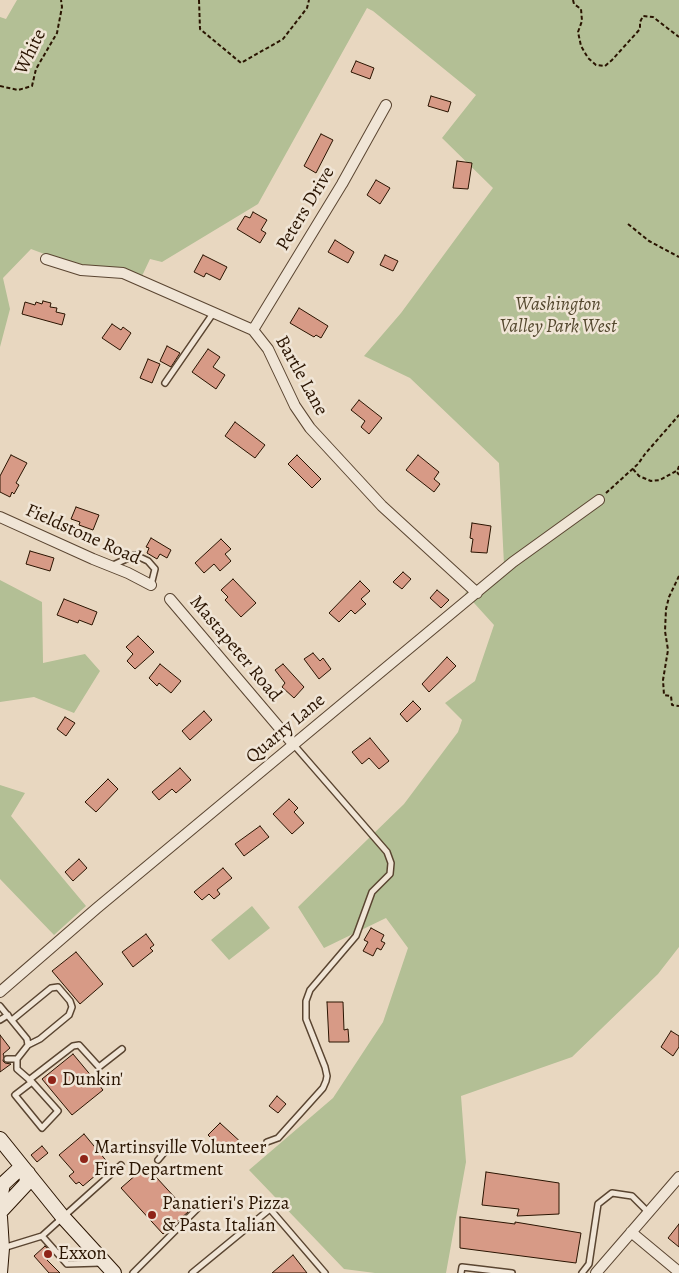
<!DOCTYPE html>
<html>
<head>
<meta charset="utf-8">
<style>
  body { margin:0 }
  canvas { display:block; background:#e8d7c0 }
</style>
</head>
<body>
<canvas width="679" height="1273"></canvas>
<script>
const g = document.querySelector('canvas').getContext('2d');
g.lineJoin = 'round';
function paint(path, color) { g.fillStyle = color; g.fill(path, 'evenodd'); }
const shape = rows => new Path2D(rows.map(r => 'M' + r).join(''));
function stroke(path, color, width, dash) { g.strokeStyle = color; g.lineWidth = width; g.lineCap = dash ? 'butt' : 'round'; g.setLineDash(dash || []); g.stroke(path); }
function write(font, color, halo, rows, align = 'center') {
  g.font = font + ' Alegreya,serif'; g.lineWidth = 5; g.setLineDash([]); g.textBaseline = 'middle'; g.strokeStyle = halo; g.fillStyle = color; for (const [text, x, y, turn = 0] of rows) {
    g.save(); g.translate(x, y); g.rotate((+turn || 0) * Math.PI / 180); g.textAlign = isNaN(turn) ? turn : align; if (halo) g.strokeText(text, 0, 0); g.fillText(text, 0, 0); g.restore();
  }
}
const green = shape([
  [17,0,679,0,679,947,658,974,572,1057,461,1096,466,1162,446,1273,375,1273,344,1269,249,1170,333,1098,383,1022,408,948,386,918,324,948,298,907,404,804,458,732,462,720,445,703,475,681,494,625,465,593,504,565,499,463,410,378,364,356,401,313,493,188,442,138,476,95,373,11,367,8,258,204,162,262,150,259,142,276,88,266,47,255,31,249,3,278,10,309,0,347,0,17,6,19],
  [0,580,42,602,43,663,85,654,100,671,74,713,34,697,0,702],
  [0,785,25,793,11,816,86,906,54,935,0,879],
  [252,906,270,928,229,960,211,940]
]);
const building = shape([
  [356,61,374,68,370,79,351,72,356,61],
  [431,96,451,102,448,112,428,106,431,96],
  [321,134,333,140,316,173,304,166,321,134],
  [457,161,472,163,468,189,453,188,457,161],
  [376,180,390,188,380,204,367,195,376,180],
  [253,212,267,220,261,230,266,233,260,243,237,229,245,216,250,218,253,212],
  [335,240,354,252,348,263,328,252,335,240],
  [203,255,227,267,220,280,206,273,204,277,194,272,203,255],
  [385,255,398,261,393,271,380,265,385,255],
  [43,301,51,303,50,307,57,308,56,312,65,314,62,325,22,314,25,302,35,305,36,302,42,304,43,301],
  [299,308,328,326,321,338,316,335,314,337,290,323,299,308],
  [112,324,121,330,123,327,131,333,120,350,102,338,112,324],
  [167,346,180,353,171,367,160,361,167,346],
  [208,349,220,357,213,367,225,375,216,389,192,372,208,349],
  [148,359,160,364,152,383,140,378,148,359],
  [359,400,382,418,369,434,361,427,365,421,351,410,359,400],
  [235,422,265,445,255,458,225,436,235,422],
  [11,455,27,463,16,483,19,485,14,494,12,492,10,497,0,492,0,476,11,455],
  [297,455,321,479,312,488,288,464,297,455],
  [418,455,439,472,434,479,440,484,434,492,406,470,418,455],
  [76,507,99,515,93,530,79,525,80,522,71,519,76,507],
  [472,523,491,526,487,553,471,552,473,539,470,538,472,523],
  [151,538,171,550,167,558,160,554,157,559,147,553,149,548,146,547,151,538],
  [221,539,231,549,225,554,231,561,220,571,214,564,204,573,195,563,221,539],
  [30,551,54,558,50,571,26,564,30,551],
  [403,572,411,579,402,589,393,582,403,572],
  [233,579,256,603,241,617,225,600,228,597,221,590,233,579],
  [360,581,370,591,361,599,366,604,355,614,351,610,339,622,329,613,360,581],
  [437,590,449,600,441,608,430,598,437,590],
  [64,599,97,612,92,625,79,620,78,623,57,615,64,599],
  [138,636,154,652,135,669,127,661,133,654,126,647,138,636],
  [313,653,320,661,323,658,331,669,319,679,304,659,313,653],
  [447,657,456,666,429,692,422,684,447,657],
  [160,664,181,681,171,693,159,683,157,686,149,678,160,664],
  [283,664,304,687,294,698,282,687,285,683,275,670,283,664],
  [413,701,421,709,407,722,400,714,413,701],
  [204,711,212,720,190,740,182,731,204,711],
  [65,717,75,723,66,736,57,729,65,717],
  [370,738,389,761,379,769,369,758,362,764,352,752,370,738],
  [180,768,191,780,176,793,172,789,159,800,152,792,180,768],
  [108,779,118,789,96,812,85,802,108,779],
  [289,799,298,808,294,812,304,823,292,834,273,814,289,799],
  [260,826,269,837,244,856,235,844,260,826],
  [79,859,87,868,73,881,65,872,79,859],
  [223,868,232,878,217,890,220,894,214,899,209,894,202,900,194,892,223,868],
  [371,928,384,935,381,941,385,943,381,950,377,948,373,956,363,951,368,942,364,940,371,928],
  [146,934,154,945,150,948,153,951,133,967,122,952,146,934],
  [76,952,103,984,80,1004,52,971,76,952],
  [327,1002,343,1002,344,1030,348,1029,349,1042,329,1042,327,1002],
  [671,1031,679,1036,679,1047,673,1056,661,1047,671,1031],
  [0,1035,10,1048,3,1054,4,1056,3,1061,5,1063,11,1064,0,1072,0,1035],
  [73,1054,103,1090,72,1115,42,1079,73,1054],
  [277,1096,286,1104,278,1113,269,1106,277,1096],
  [220,1123,244,1145,236,1154,223,1142,219,1146,208,1135,220,1123],
  [84,1134,109,1164,83,1186,79,1182,76,1184,69,1176,74,1172,59,1155,84,1134],
  [42,1146,48,1153,37,1162,31,1155,42,1146],
  [146,1166,188,1212,163,1234,121,1188,146,1166],
  [486,1172,559,1183,559,1214,517,1216,519,1209,482,1205,486,1172],
  [460,1217,515,1224,515,1222,581,1233,576,1263,460,1248,460,1217],
  [679,1224,679,1247,668,1238,679,1224],
  [45,1246,53,1255,47,1260,60,1273,49,1273,34,1256,45,1246],
  [293,1255,307,1273,272,1273,293,1255]
]);
const path = shape([
  [199,0,200,29,241,63,283,39,307,8,309,0],
  [573,0,574,4,581,9,582,21,578,32,581,46,588,58,596,65,605,66,612,60,640,29,640,22,643,16,653,17,679,37],
  [0,86,18,90,32,86,36,69,57,33,62,7,61,0],
  [628,224,649,241,679,257],
  [679,466,677,472,679,475],
  [633,469,639,476,651,481,660,480,678,470],
  [606,493,638,464,645,454,679,415],
  [679,576,669,597,666,609,665,631,668,650,663,680,664,695,671,696,672,705,679,706]
]);
const lane = shape([
  [165,383,214,312],
  [111,566,135,555,148,561,155,569,151,585],
  [0,1006,27,1039,28,1045,17,1059,17,1069,32,1082],
  [0,1020,8,1015],
  [12,1020,51,988,58,987,70,1001,72,1007,69,1015,40,1039,28,1045],
  [7,1059,17,1059],
  [29,1080,73,1046,79,1045,99,1067,122,1049],
  [32,1082,58,1111,42,1128,15,1095,32,1082],
  [267,1142,278,1138,323,1088,326,1081,327,1076,325,1067,306,1019,306,1001,310,990,356,936,372,892,390,874,391,863,387,852,294,745],
  [158,1160,173,1142],
  [3,1248,42,1236],
  [101,1263,67,1264,42,1236,121,1165],
  [133,1273,197,1209],
  [192,1273,270,1209,325,1273],
  [461,1273,462,1267,512,1273],
  [582,1273,589,1264,598,1204,612,1193,632,1196,648,1212]
]);
const street = shape([
  [46,259,81,270,123,273,253,330,268,349,295,406,310,428,382,506,477,593],
  [253,330,342,184,386,105],
  [0,517,93,559,128,573,151,585],
  [170,599,294,745],
  [0,992,97,908,513,562,599,500],
  [631,1232,679,1272],
  [596,1273,679,1177]
]);
const secondary = shape([
  [0,1139,62,1216,114,1273],
  [0,1198,3,1184,17,1171,28,1173],
  [0,1212,26,1184,28,1173],
  [0,1217,2,1248,0,1273]
]);
const markers = [
  [52,1080,5,"#8f2418"],
  [84,1159,5,"#8f2418"],
  [152,1215,5,"#8f2418"],
  [48,1254,5,"#8f2418"]
];
const streetNames = [
  ["White",31,52,-64],
  ["Peters Drive",306,209,-59],
  ["Bartle Lane",301,376,61],
  ["Fieldstone Road",83,535,24],
  ["Mastapeter Road",235,649,50],
  ["Quarry Lane",286,729,-40]
];
const parkNames = [
  ["Washington",558,305],
  ["Valley Park West",558,327]
];
const poiNames = [
  ["Dunkin'",62,1080],
  ["Martinsville Volunteer",94,1148],
  ["Fire Department",94,1170],
  ["Panatieri's Pizza",162,1204],
  ["& Pasta Italian",162,1226],
  ["Exxon",58,1254]
];
paint(green, '#b3bf95');
paint(building, '#d79a86');
stroke(building, '#2a1401', 1);
stroke(lane, '#5a4531', 8);
stroke(street, '#5a4531', 12);
stroke(secondary, '#2a1401', 16);
stroke(path, '#2a1401', 2, [4, 2.5]);
stroke(lane, '#f0e5d6', 5);
stroke(street, '#f0e5d6', 10);
stroke(secondary, '#f0e5d6', 14);
for (const [x, y, r, color] of markers) { const dot = new Path2D(); dot.arc(x, y, r, 0, 2 * Math.PI); g.fillStyle = color; g.fill(dot); stroke(dot, '#f0e5d6', 2); }
write('19px', '#2a1401', '#f0e5d6', streetNames);
write('italic 19px', '#53472d', '#f0e5d6', parkNames);
write('19px', '#2a1401', '#f0e5d6', poiNames, 'left');
</script>
</body>
</html>
